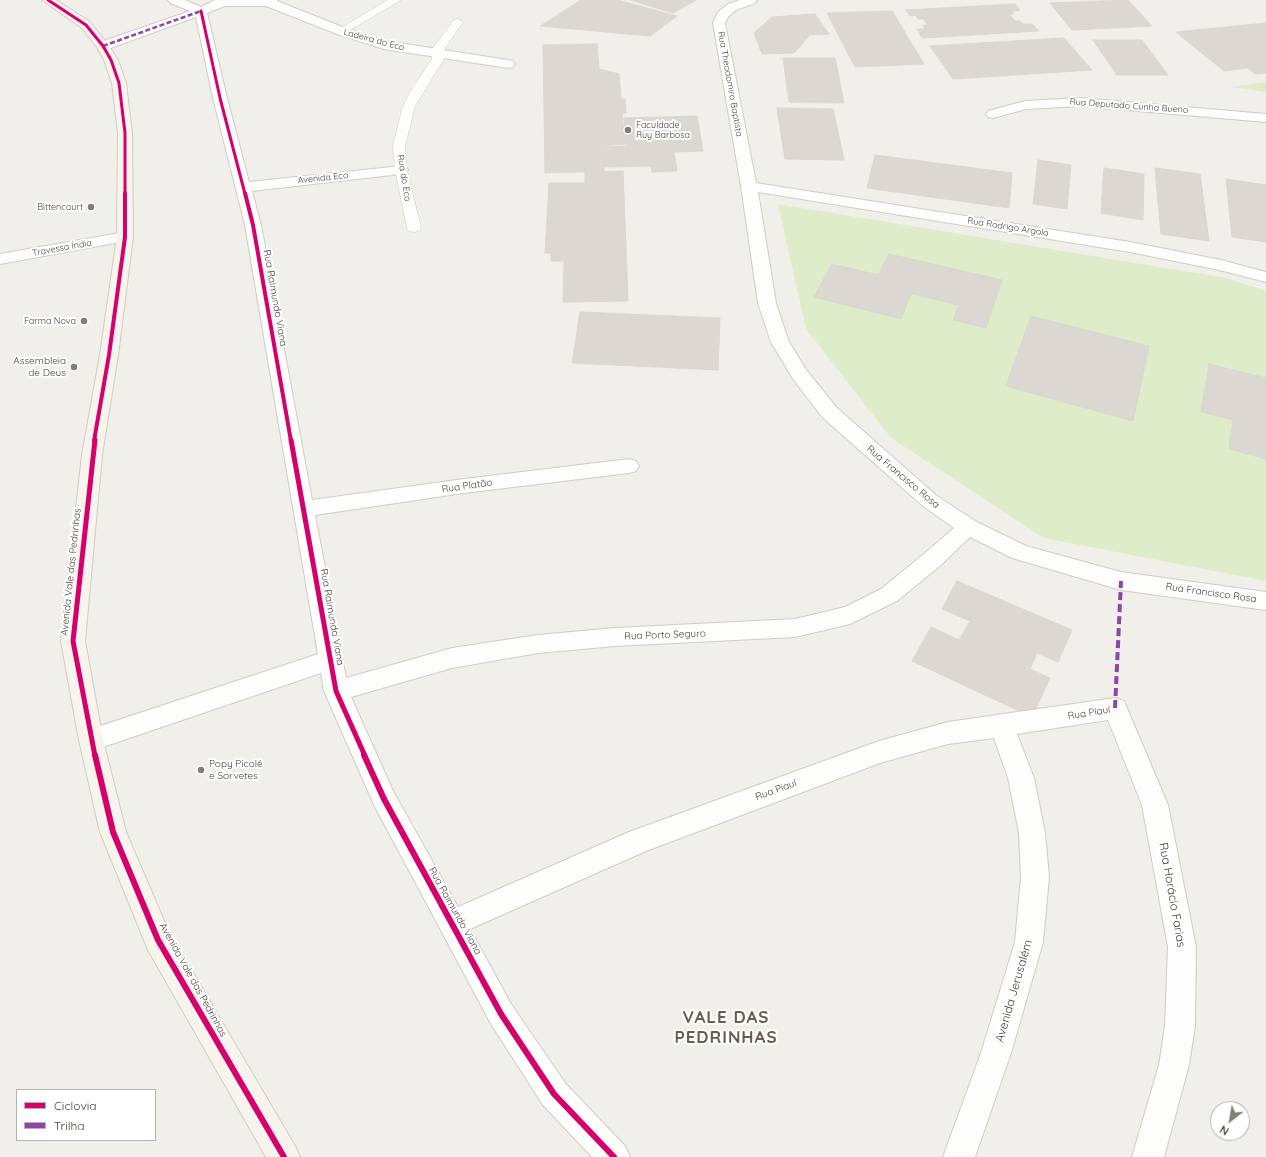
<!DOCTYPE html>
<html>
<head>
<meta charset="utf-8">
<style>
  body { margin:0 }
  #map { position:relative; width:1266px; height:1157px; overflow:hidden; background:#f1efea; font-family:Quicksand,sans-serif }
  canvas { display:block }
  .legend { position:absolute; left:16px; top:1089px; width:140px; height:52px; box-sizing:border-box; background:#fff; border:1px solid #b5b3af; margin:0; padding:5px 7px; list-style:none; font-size:12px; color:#474036 }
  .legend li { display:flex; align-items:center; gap:8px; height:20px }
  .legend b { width:20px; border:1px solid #b5b3af }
  .north { position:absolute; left:1210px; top:1101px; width:40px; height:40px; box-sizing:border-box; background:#fff; border:1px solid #b5b3af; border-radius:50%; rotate:211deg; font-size:11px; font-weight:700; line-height:16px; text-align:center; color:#474036 }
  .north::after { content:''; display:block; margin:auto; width:14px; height:18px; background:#827d75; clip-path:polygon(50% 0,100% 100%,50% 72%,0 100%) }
</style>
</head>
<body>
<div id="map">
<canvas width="1266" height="1157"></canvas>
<ul class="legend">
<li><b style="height:5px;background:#d6006c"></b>Ciclovia</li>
<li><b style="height:5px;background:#8e44ad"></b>Trilha</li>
</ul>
<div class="north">N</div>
</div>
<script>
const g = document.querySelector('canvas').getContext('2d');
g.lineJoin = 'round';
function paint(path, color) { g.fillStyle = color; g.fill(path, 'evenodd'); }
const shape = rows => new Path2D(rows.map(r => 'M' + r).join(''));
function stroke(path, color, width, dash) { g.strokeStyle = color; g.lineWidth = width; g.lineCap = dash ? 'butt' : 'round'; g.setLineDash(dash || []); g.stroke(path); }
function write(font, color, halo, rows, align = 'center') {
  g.font = font + ' Quicksand,sans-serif'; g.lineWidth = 4; g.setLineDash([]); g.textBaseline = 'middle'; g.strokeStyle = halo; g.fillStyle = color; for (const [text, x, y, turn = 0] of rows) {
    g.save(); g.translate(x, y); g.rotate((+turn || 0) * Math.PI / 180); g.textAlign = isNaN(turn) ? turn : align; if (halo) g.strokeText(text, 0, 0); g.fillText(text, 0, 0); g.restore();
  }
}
const green = shape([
  [1266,82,1266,92,1231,87],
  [778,204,1226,278,1266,291,1266,581,1044,538,891,438,806,329]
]);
const building = shape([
  [581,0,617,0,677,16,650,36,540,26,581,0],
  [631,0,696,0,673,13,631,0],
  [1128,0,1152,26,1072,30,1050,3,1128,0],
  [1015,4,1020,10,1013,11,1013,14,1009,14,1015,21,1020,21,1023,24,1032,24,1039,31,922,38,917,29,925,29,923,26,927,25,924,19,918,19,916,15,910,16,906,10,1015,4],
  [892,11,924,64,855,67,827,13,892,11],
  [815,14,829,34,810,35,794,53,762,54,754,33,772,17,815,14],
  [1266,23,1266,73,1255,74,1248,68,1224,71,1176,32,1266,23],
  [1064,38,1092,70,953,79,930,46,1064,38],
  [1093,40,1142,40,1168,75,1117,75,1093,40],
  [597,44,599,69,619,74,621,99,625,99,626,113,622,113,625,144,602,146,604,171,545,173,543,45,597,44],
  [783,58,835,58,844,103,789,102,783,58],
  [777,108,833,109,844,160,785,159,777,108],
  [697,116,703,151,674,152,677,171,652,172,651,166,604,167,603,147,626,146,624,118,697,116],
  [875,155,1012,173,1009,208,867,188,875,155],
  [1038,160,1071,165,1067,209,1033,204,1038,160],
  [1104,168,1144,174,1143,220,1101,213,1104,168],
  [1155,168,1200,174,1209,241,1161,234,1155,168],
  [623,171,628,301,563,302,564,261,551,261,551,253,545,253,549,183,585,183,585,172,623,171],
  [1226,179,1266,185,1266,242,1232,237,1226,179],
  [889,254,1002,280,986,328,953,320,959,305,911,294,901,319,814,297,832,264,878,275,889,254],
  [580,312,720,318,718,370,572,363,580,312],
  [1031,316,1149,346,1133,421,1006,386,1031,316],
  [1209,364,1266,378,1266,459,1229,449,1233,420,1201,412,1209,364],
  [957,581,1072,630,1058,662,1037,653,1030,669,1050,678,1032,717,912,661,931,627,959,640,970,621,942,609,957,581]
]);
const lane = shape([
  [388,0,401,0,345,33,337,33,336,31,388,0],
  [458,19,463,22,445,48,444,59,415,106,405,146,407,170,421,228,419,231,414,232,409,231,407,228,395,170,393,146,403,106,409,94,432,59,433,48,454,20,458,19]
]);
const street = shape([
  [168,0,185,0,201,7,215,0,278,0,277,1,345,28,386,41,508,60,513,61,515,64,513,67,508,68,384,49,337,34,266,6,225,6,207,13,227,98,249,182,401,166,406,167,408,170,406,173,401,174,252,191,261,225,312,500,464,479,629,459,636,461,639,466,636,471,629,473,464,493,315,515,346,678,452,648,538,635,615,628,795,619,845,607,881,589,925,553,954,528,923,506,823,418,793,379,771,342,758,303,741,186,713,23,718,12,728,4,740,0,757,0,755,3,736,10,728,17,725,23,756,183,1130,242,1221,260,1266,272,1266,282,1219,270,1130,252,758,192,776,303,789,342,807,371,837,408,937,496,975,521,1026,546,1121,572,1266,592,1266,610,1121,590,1012,558,970,537,941,565,897,601,850,624,795,637,615,646,538,653,452,668,351,697,393,791,458,907,629,832,879,741,948,722,1115,698,1124,701,1168,805,1196,947,1195,1026,1189,1065,1164,1157,1132,1157,1159,1065,1165,1026,1168,947,1142,805,1108,720,1017,734,1034,778,1045,833,1049,877,1043,942,1011,1053,975,1157,943,1157,981,1053,1015,942,1021,877,1019,833,1008,778,994,738,948,744,880,763,646,851,470,929,511,1004,565,1083,625,1146,630,1157,592,1157,543,1105,491,1024,375,807,324,691,321,673,91,751,82,748,79,740,82,732,318,654,245,225,213,98,196,17,108,49,98,49,97,46,98,43,190,11,170,3,168,0],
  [1080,98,1266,114,1266,122,1080,106,1026,109,993,118,988,117,986,114,988,111,1025,101,1080,98],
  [125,232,131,234,133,237,131,240,0,264,0,254,125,232]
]);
const secondary = shape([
  [42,0,56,0,90,22,109,46,118,60,126,83,132,133,133,237,118,355,102,455,85,641,103,740,126,832,168,930,295,1146,300,1157,266,1157,148,950,100,832,79,740,61,641,82,455,100,355,117,237,118,133,112,83,104,60,97,47,82,28,42,0]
]);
const quietFar1 = shape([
  [103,46,201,11]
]);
const quiet = shape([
  [1115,708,1121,581]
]);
const cyclewayFar3 = shape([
  [48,0,86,25,103,46,111,60,119,83,125,133,125,194],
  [201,11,220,98,245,194]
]);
const cyclewayFar2 = shape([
  [245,193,253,225,291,441],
  [94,441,109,355,125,237,125,193]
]);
const cyclewayFar1 = shape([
  [95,440,73,641,95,756],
  [291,440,336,691,365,756]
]);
const cycleway = shape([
  [95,755,113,832,158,940,284,1157],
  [364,755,384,799,501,1014,554,1094,614,1157]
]);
const markers = [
  [628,130,4,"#827d75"],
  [91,207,4,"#827d75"],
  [84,321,4,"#827d75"],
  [74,367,4,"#827d75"],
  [201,770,4,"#827d75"]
];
const farStreetnames = [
  ["Ladeira do Eco",374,40,15],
  ["Rua Theodomiro Baptista",730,84,80],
  ["Rua Deputado Cunha Bueno",1129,106,4],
  ["Avenida Eco",323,178,-6],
  ["Rua do Eco",404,178,81],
  ["Rua Rodrigo Argolo",1008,227,9],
  ["Travessa Índia",62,248,-10]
];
const farPoinames = [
  ["Faculdade",636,125,"left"],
  ["Ruy Barbosa",636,135,"left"],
  ["Bittencourt",83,207],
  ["Farma Nova",76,321]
];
const streetNames = [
  ["Rua Raimundo Viana",275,298,80],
  ["Rua Francisco Rosa",903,477,40],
  ["Rua Platão",467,486,-8],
  ["Avenida Vale das Pedrinhas",71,572,-84],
  ["Rua Francisco Rosa",1211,593,8],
  ["Rua Raimundo Viana",332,617,80],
  ["Rua Porto Seguro",665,635,-2],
  ["Rua Piauí",1089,713,-9],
  ["Rua Piauí",776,790,-20],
  ["Rua Raimundo Viana",455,911,61],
  ["Avenida Vale das Pedrinhas",193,980,61]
];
const poiNames = [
  ["Assembleia",66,361],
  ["de Deus",66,373],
  ["Popy Picolé",209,764,"left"],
  ["e Sorvetes",209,776,"left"]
];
const nearStreetnames = [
  ["Rua Horácio Farias",1172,895,80],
  ["Avenida Jerusalém",1014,991,-74]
];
const nearDistrictnames = [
  ["VALE DAS",726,1018],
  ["PEDRINHAS",726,1038]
];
paint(green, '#dfecc9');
paint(building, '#dbd8d2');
stroke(building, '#d9d6d0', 1);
stroke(lane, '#cfccc7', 1);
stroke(street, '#cfccc7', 2);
stroke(secondary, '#d1ccc1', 2);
paint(lane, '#fdfdfc');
paint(street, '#fdfdfc');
paint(secondary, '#f7f4ee');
stroke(quietFar1, '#8e44ad', 2.5, [5, 2.5]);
stroke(quiet, '#8e44ad', 4, [8, 4]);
stroke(cyclewayFar3, '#d6006c', 3);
stroke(cyclewayFar2, '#d6006c', 4);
stroke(cyclewayFar1, '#d6006c', 5);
stroke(cycleway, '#d6006c', 6);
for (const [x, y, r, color] of markers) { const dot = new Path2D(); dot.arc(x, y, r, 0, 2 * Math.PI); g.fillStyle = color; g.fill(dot); stroke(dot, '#fff', 1.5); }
write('9px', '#474036', '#fff', farStreetnames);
write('9px', '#474036', '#fff', farPoinames, 'right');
write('10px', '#474036', '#fff', streetNames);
write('10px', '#474036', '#fff', poiNames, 'right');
write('12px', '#474036', '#fff', nearStreetnames);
g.letterSpacing = '1px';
write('bold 17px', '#6b5d4c', '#fff', nearDistrictnames);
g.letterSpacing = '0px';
</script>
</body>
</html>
